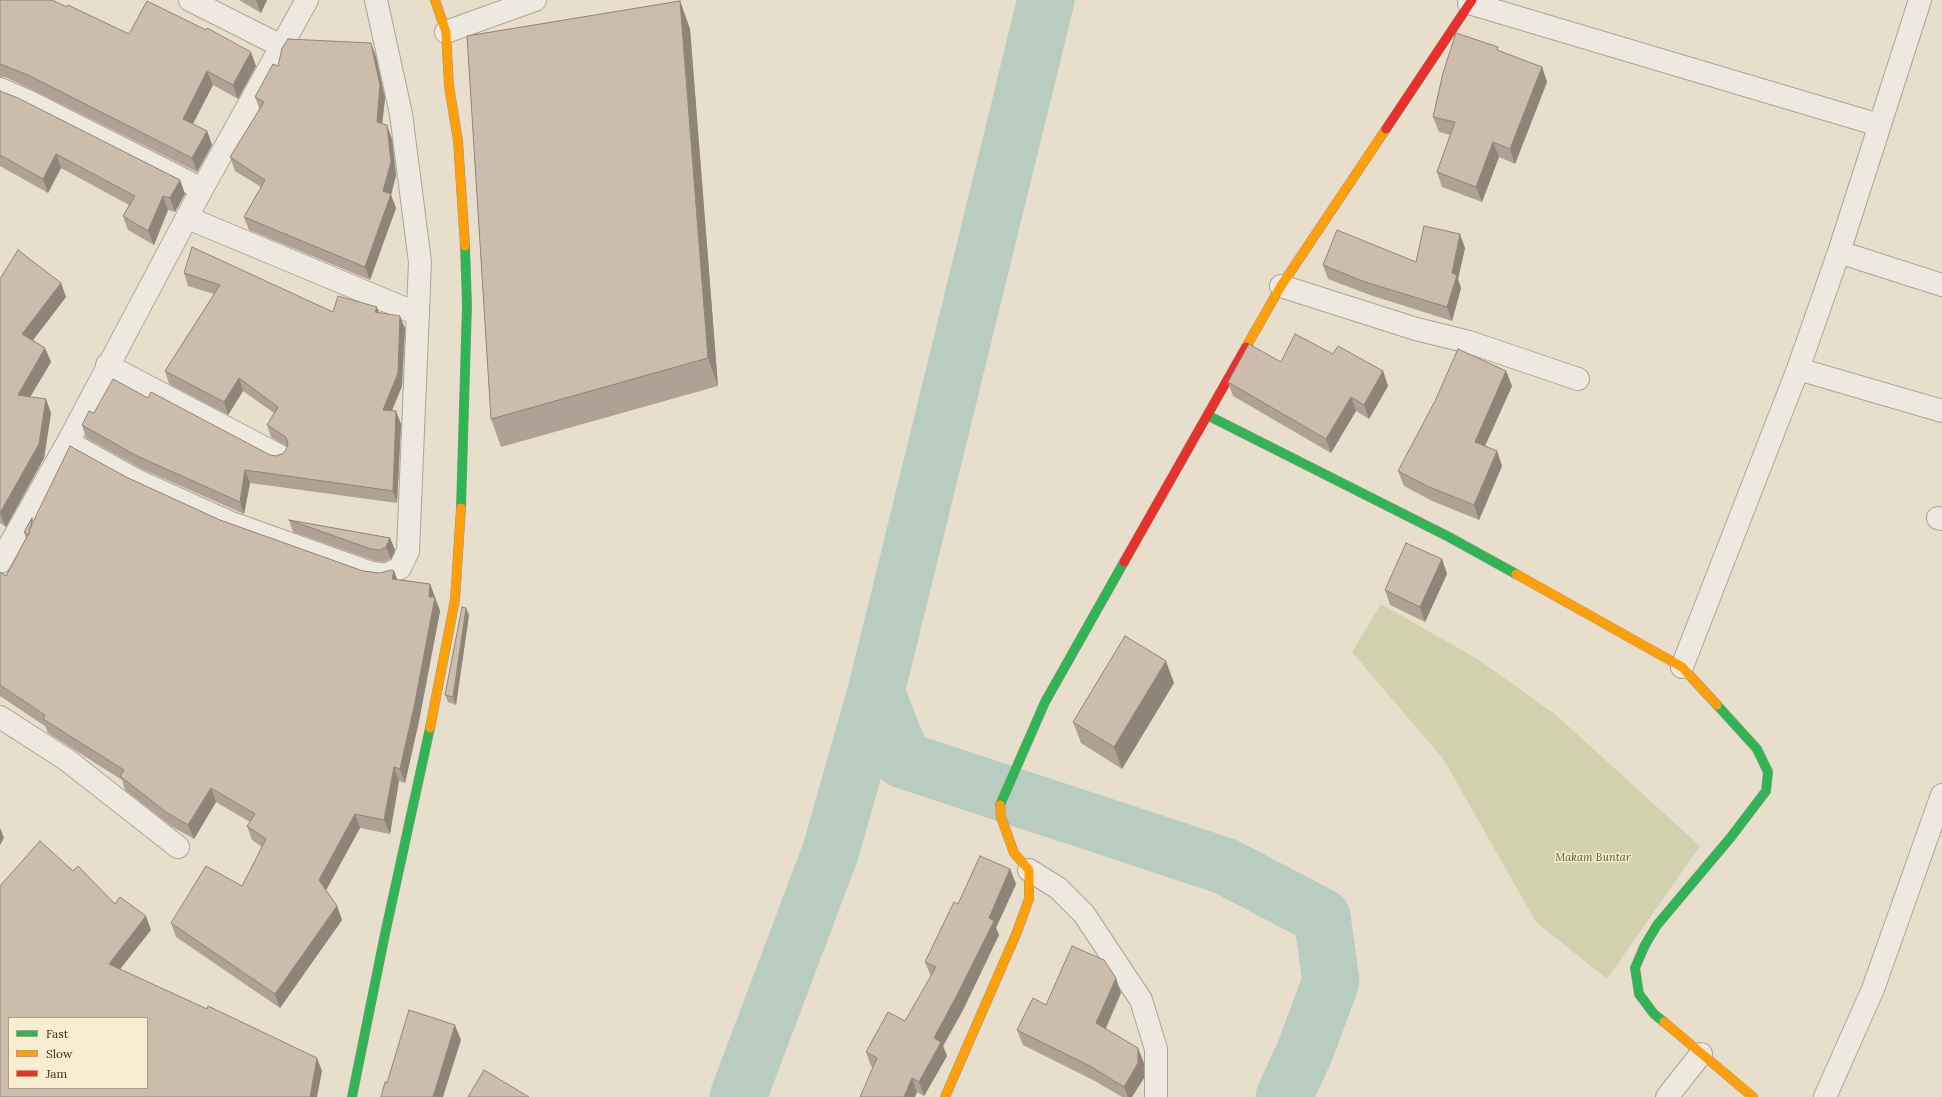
<!DOCTYPE html>
<html>
<head>
<meta charset="utf-8">
<style>
  body { margin:0 }
  #map { position:relative; width:1942px; height:1097px; overflow:hidden; background:#e7dfcc; font-family:Lora,serif }
  canvas { display:block }
  .legend { position:absolute; left:8px; top:1017px; width:140px; height:72px; box-sizing:border-box; background:#f9edd1; border:1px solid #ad9f89; margin:0; padding:5px 7px; list-style:none; font-size:12px; color:#3c2b1c }
  .legend li { display:flex; align-items:center; gap:8px; height:20px }
  .legend b { width:20px; border:1px solid #ad9f89 }
</style>
</head>
<body>
<div id="map">
<canvas width="1942" height="1097"></canvas>
<ul class="legend">
<li><b style="height:5px;background:#30b455"></b>Fast</li>
<li><b style="height:5px;background:#ff9f0a"></b>Slow</li>
<li><b style="height:5px;background:#e5322d"></b>Jam</li>
</ul>
</div>
<script>
const g = document.querySelector('canvas').getContext('2d');
g.lineJoin = 'round';
function paint(path, color) { g.fillStyle = color; g.fill(path, 'evenodd'); }
const shape = rows => new Path2D(rows.map(r => 'M' + r).join(''));
function stroke(path, color, width, dash) { g.strokeStyle = color; g.lineWidth = width; g.lineCap = dash ? 'butt' : 'round'; g.setLineDash(dash || []); g.stroke(path); }
function write(font, color, halo, rows, align = 'center') {
  g.font = font + ' Lora,serif'; g.lineWidth = 3; g.setLineDash([]); g.textBaseline = 'middle'; g.strokeStyle = halo; g.fillStyle = color; for (const [text, x, y, turn = 0] of rows) {
    g.save(); g.translate(x, y); g.rotate((+turn || 0) * Math.PI / 180); g.textAlign = isNaN(turn) ? turn : align; if (halo) g.strokeText(text, 0, 0); g.fillText(text, 0, 0); g.restore();
  }
}
const cemetery = shape([
  [1381,604,1479,660,1556,715,1700,846,1607,979,1536,922,1444,760,1352,652]
]);
const river = shape([
  [876,692,903,760,1225,866,1322,917,1331,981,1305,1051,1284,1097],
  [738,1097,831,850,876,692,1046,0]
]);
const street = shape([
  [190,0,281,46],
  [1469,3,1879,125],
  [446,32,535,0],
  [0,89,28,101,202,189],
  [188,218,418,314],
  [1839,252,1942,285],
  [1281,286,1416,329,1469,342,1578,379],
  [107,365,280,456],
  [1798,369,1942,411],
  [68,442,136,480,229,522,372,573,386,575,400,568,408,551,420,262,401,114,376,0],
  [1938,518,1942,519],
  [0,562,68,442,202,189,307,0],
  [1682,667,1798,369,1839,252,1920,0],
  [0,717,67,760,178,847],
  [1029,870,1058,888,1084,914,1141,1000,1156,1049,1156,1097],
  [1667,1097,1701,1054],
  [1825,1097,1873,989,1942,795]
]);
const fast = shape([
  [1209,416,1449,537,1516,574],
  [461,508,467,305,465,246],
  [1000,805,1045,702,1124,562],
  [1664,1022,1654,1014,1639,994,1635,968,1645,945,1657,925,1731,837,1766,791,1768,772,1757,749,1717,705],
  [352,1097,385,934,430,728]
]);
const slow = shape([
  [435,0,446,32,449,86,458,141,465,246],
  [1246,347,1281,286,1386,129],
  [1516,574,1682,667,1717,705],
  [430,728,455,600,461,508],
  [1664,1022,1753,1097],
  [945,1097,1017,932,1029,899,1029,870,1014,853,1001,817,1000,805]
]);
const jam = shape([
  [1386,129,1472,0],
  [1124,562,1246,347]
]);
const wall = shape([
  [0,0,67,7,129,34,256,66,238,99,213,85,193,124,207,131,212,145,197,172,33,90,5,77,0,77],
  [239,0,267,0,261,13],
  [680,1,690,29,718,386,501,447,491,419],
  [371,43,376,57,385,98,382,124,392,139,396,175,391,195,396,208,370,280,249,230,244,217,261,187,235,171,230,157,260,110,255,97,278,66],
  [1500,51,1542,67,1547,82,1515,164,1499,157,1482,202,1442,187,1437,172,1450,135,1439,132,1433,117],
  [0,91,180,180,185,194,175,212,168,210,154,245,128,230,123,216,129,205,61,168,48,193,0,166],
  [1465,248,1458,279,1461,288,1452,321,1370,295,1328,279,1323,265,1416,262],
  [184,273,333,312,379,313,405,328,402,386,392,411,401,424,397,503,250,483,244,514,142,469,86,438,82,425,94,413,148,398,270,455,276,456,282,454,286,450,287,447,271,437,267,425,274,413,243,391,228,415,169,384,165,371,214,294,188,286],
  [0,279,61,283,66,297,33,340,45,348,51,362,30,397,51,413,44,458,6,527,0,523],
  [1333,354,1383,371,1388,386,1369,419,1356,411,1331,453,1233,396,1228,382,1281,362],
  [1506,371,1512,386,1485,446,1497,451,1502,466,1479,520,1432,501,1404,486,1398,471],
  [126,477,220,520,363,571,380,573,394,571,397,579,430,584,440,611,419,721,405,783,399,781,390,834,360,828,326,890,337,906,342,920,280,1008,176,937,171,923,242,886,262,847,252,840,247,826,250,822,216,802,194,839,171,826,125,790,122,780,48,733,45,726,0,696,0,572,6,576,26,538,24,532,32,518,33,522],
  [289,520,390,538,395,550,391,559,384,562,375,561,293,532],
  [1442,559,1447,574,1425,622,1390,605,1385,590],
  [469,615,456,705,448,702,445,695],
  [1174,683,1122,769,1081,743,1073,722],
  [1010,869,1016,884,996,928,999,935,963,1010,943,1046,947,1056,924,1096,871,1066,866,1052,905,1021,931,977,925,962,958,904],
  [1121,993,1106,1029,1144,1063,1144,1078,1132,1097,1122,1097,1095,1081,1023,1045,1017,1030,1046,1005]
]);
const shadedWall = shape([
  [256,0,267,0,261,13],
  [680,1,690,29,718,386,708,358],
  [371,43,376,57,385,98,381,136,377,122],
  [251,52,256,66,238,99,233,85],
  [1542,67,1547,82,1515,164,1510,149],
  [207,71,213,85,188,133,183,119],
  [387,125,392,139,396,175,391,195,396,208,370,280,365,267,383,191],
  [207,131,212,145,197,172,192,158],
  [1493,142,1499,157,1482,202,1476,187],
  [56,154,61,168,48,193,43,179],
  [180,180,185,194,175,212,170,198],
  [163,196,168,210,154,245,148,231],
  [1460,234,1465,248,1458,279,1461,288,1452,321,1447,307,1452,273],
  [61,283,66,297,27,348,22,334],
  [377,307,381,320,375,312],
  [400,316,405,328,402,386,387,422,383,410],
  [45,348,51,362,23,409,18,395],
  [1383,371,1388,386,1369,419,1364,405],
  [1506,371,1512,386,1480,457,1475,442],
  [239,378,243,391,228,415,224,402],
  [1351,397,1356,411,1331,453,1326,439],
  [46,399,51,413,44,458,6,527,0,513],
  [396,411,401,424,397,503,393,491],
  [1497,451,1502,466,1479,520,1474,505],
  [245,470,250,483,244,514,240,502],
  [390,538,395,550,391,559,386,547],
  [1442,559,1447,574,1425,622,1420,607],
  [394,571,399,585,392,579],
  [430,584,440,611,419,721,405,783,400,769,429,597],
  [466,608,469,615,456,705,453,697],
  [1166,661,1174,683,1122,769,1114,747],
  [394,767,399,781,390,834,384,820],
  [211,788,216,802,194,839,188,825],
  [355,814,360,828,324,894,319,880],
  [0,828,4,838,0,845],
  [1010,869,1016,884,996,928,999,935,963,1010,943,1046,947,1056,924,1096,919,1082,934,1038,989,918],
  [337,906,342,920,280,1008,275,994],
  [146,916,151,930,114,977,109,964],
  [1116,978,1121,993,1101,1038,1096,1023],
  [455,1025,461,1040,443,1097,433,1097],
  [1138,1048,1144,1063,1144,1078,1132,1097,1128,1097,1124,1087],
  [317,1058,322,1071,317,1097,310,1097],
  [912,1078,917,1093,915,1097,904,1097]
]);
const building = shape([
  [0,0,52,0,67,7,68,5,129,34,147,1,206,30,207,28,251,52,233,85,207,71,183,119,207,131,192,158,28,75,0,64,0,0],
  [680,1,708,358,491,419,467,36,680,1],
  [1456,33,1498,47,1497,50,1542,67,1510,149,1493,142,1476,187,1437,172,1455,122,1433,117,1443,73,1456,33],
  [288,39,371,43,380,85,377,122,387,125,391,162,383,191,391,194,365,267,244,217,265,180,230,157,264,102,255,97,273,64,278,66,282,48,288,39],
  [0,91,18,98,180,180,170,198,163,196,148,231,123,216,135,196,56,154,43,179,0,155,0,91],
  [1424,226,1460,234,1452,273,1457,275,1447,307,1365,282,1323,265,1337,230,1416,262,1424,226],
  [192,247,333,312,338,296,377,307,375,312,400,316,398,373,383,410,396,411,393,491,245,470,240,502,137,456,82,425,89,411,94,413,113,379,148,398,151,392,270,455,276,456,282,454,286,450,288,443,286,437,267,425,278,407,239,378,224,402,165,371,220,285,184,273,192,247],
  [18,250,61,283,22,334,45,348,18,395,46,399,39,444,0,513,0,279,18,250],
  [1295,334,1333,354,1338,346,1383,371,1364,405,1351,397,1326,439,1228,382,1249,344,1281,362,1295,334],
  [1458,349,1506,371,1475,442,1497,451,1474,505,1427,486,1398,471,1435,401,1458,349],
  [70,446,126,477,220,520,363,571,380,573,391,570,394,571,392,579,430,584,429,597,435,597,414,707,400,769,394,767,384,820,355,814,319,880,337,906,275,994,171,923,206,866,242,886,266,839,247,826,255,814,211,788,188,825,166,812,120,776,124,770,43,719,45,715,0,685,0,572,6,576,30,531,29,530,70,446],
  [32,518,31,527,29,530,30,532,28,535,24,532,32,518],
  [289,520,390,538,386,547,380,550,371,549,289,520],
  [1406,543,1442,559,1420,607,1385,590,1406,543],
  [462,607,466,608,453,697,445,695,462,607],
  [1125,636,1166,661,1114,747,1073,722,1125,636],
  [40,841,73,871,78,866,115,904,120,897,146,916,109,964,207,1009,208,1006,317,1058,310,1097,0,1097,0,886,40,841],
  [9,1018,147,1018,147,1088,9,1088,9,1018],
  [980,856,1010,869,989,918,994,921,957,995,934,1038,941,1042,919,1082,912,1078,904,1097,860,1097,877,1058,866,1052,888,1012,905,1021,936,967,925,962,954,902,958,904,980,856],
  [1072,946,1104,960,1116,978,1096,1023,1138,1048,1138,1063,1124,1087,1090,1066,1017,1030,1033,998,1046,1005,1072,946],
  [409,1010,455,1025,433,1097,381,1097,385,1082,387,1083,409,1010],
  [484,1070,529,1097,468,1097,484,1070]
]);
const parkNames = [
  ["Makam Buntar",1593,858]
];
paint(cemetery, '#d2d1ad');
stroke(river, '#b8ccbf', 57);
stroke(street, '#aca395', 24);
stroke(fast, '#9c9385', 10);
stroke(slow, '#9c9385', 10);
stroke(jam, '#9c9385', 10);
stroke(street, '#eee9df', 22);
stroke(fast, '#30b455', 9);
stroke(slow, '#ff9f0a', 9);
stroke(jam, '#e5322d', 9);
paint(wall, '#afa294');
paint(shadedWall, '#8f8478');
paint(building, '#ccbcac');
stroke(building, '#8f8478', 1);
write('italic 11px', '#4d5b20', '#f9edd1', parkNames);
</script>
</body>
</html>
